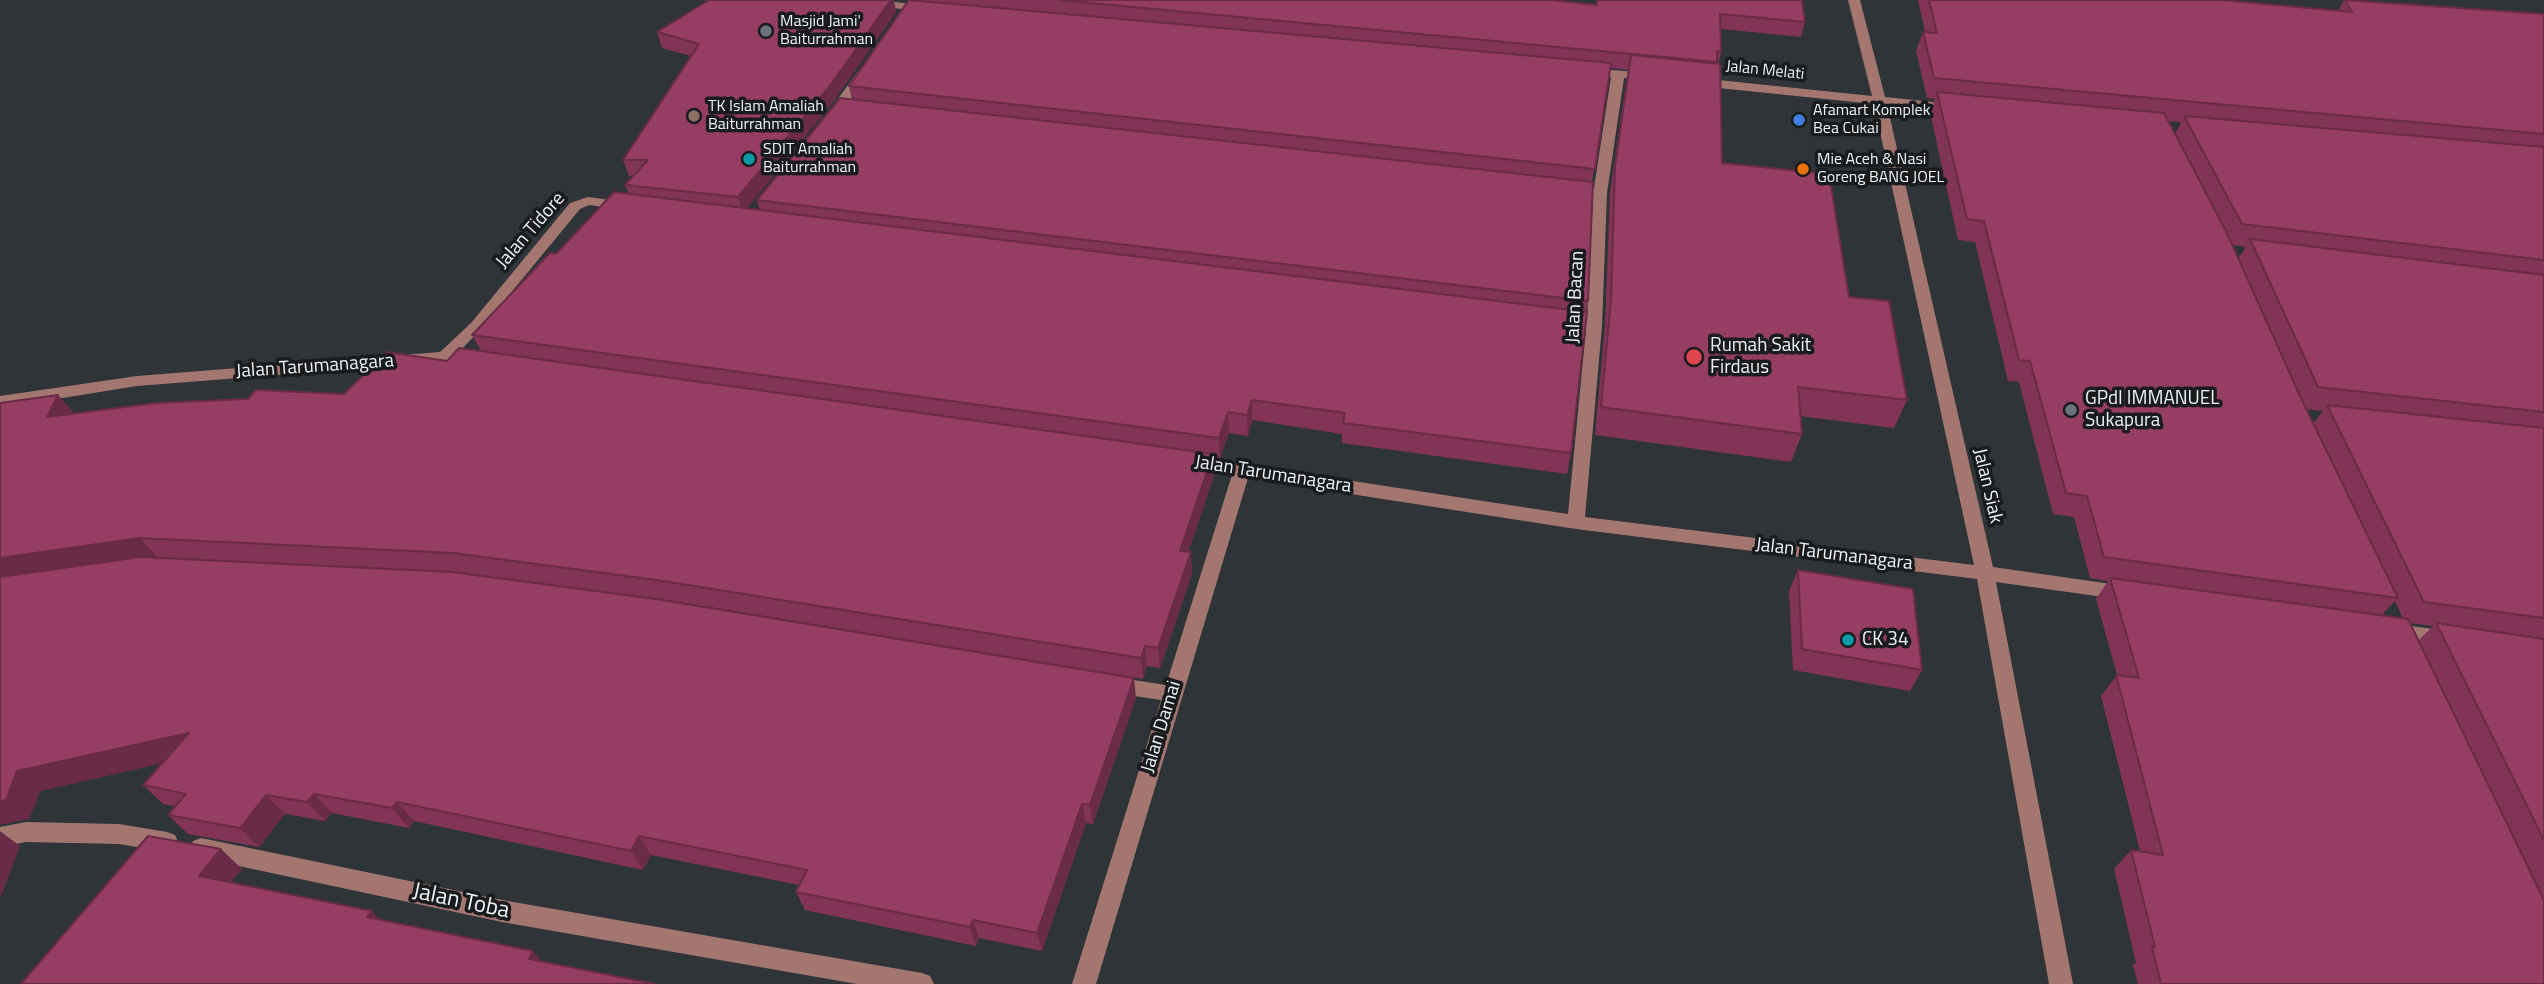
<!DOCTYPE html>
<html>
<head>
<meta charset="utf-8">
<style>
  body { margin:0 }
  canvas { display:block; background:#2e3438 }
</style>
</head>
<body>
<canvas width="2544" height="984"></canvas>
<script>
const g = document.querySelector('canvas').getContext('2d');
g.lineJoin = 'round';
const shape = rows => new Path2D(rows.map(r => 'M' + r).join(''));
function paint(path, color) { g.fillStyle = color; g.fill(path, 'evenodd'); }
function stroke(path, color, width, dash) { g.strokeStyle = color; g.lineWidth = width; g.lineCap = dash ? 'butt' : 'round'; g.setLineDash(dash || []); g.stroke(path); }
function write(font, color, halo, rows, align = 'center') {
  g.font = font + ' "Titillium Web",sans-serif'; g.lineWidth = 7; g.setLineDash([]); g.textBaseline = 'middle'; g.strokeStyle = halo; g.fillStyle = color; for (const [text, x, y, turn = 0] of rows) {
    g.save(); g.translate(x, y); g.rotate((+turn || 0) * Math.PI / 180); g.textAlign = isNaN(turn) ? turn : align; if (halo) g.strokeText(text, 0, 0); g.fillText(text, 0, 0); g.restore();
  }
}
const minor = shape([
  [847,0,881,0,926,6,932,9,926,12,853,3,847,0],
  [1848,0,1860,0,1885,97,1953,104,1959,108,1953,112,1887,105,1993,567,2125,586,2132,588,2134,593,2132,598,2125,600,1996,582,2073,984,2049,984,1977,579,1576,529,1248,478,1096,984,1072,984,1161,700,1114,693,1107,691,1104,685,1107,679,1114,677,1166,685,1232,475,1186,467,1183,463,1186,459,1192,457,1242,464,1568,514,1586,330,1563,327,1555,322,1563,317,1587,320,1593,196,1569,193,1562,189,1569,185,1594,188,1611,77,1584,74,1584,68,1651,73,1657,77,1651,81,1624,78,1607,193,1602,326,1585,517,1974,565,1874,104,1699,86,1693,82,1699,78,1872,96,1848,0],
  [863,69,869,73,836,121,826,121,826,115,859,70,863,69],
  [588,197,625,202,632,206,625,210,589,205,580,209,481,329,457,354,477,357,479,361,477,365,444,362,137,386,0,408,0,396,137,376,440,352,471,323,570,203,588,197],
  [2391,623,2447,631,2454,634,2457,639,2454,644,2447,647,2391,639,2384,636,2381,631,2384,626,2391,623],
  [26,822,119,824,167,832,175,835,178,842,175,849,167,852,119,844,26,842,0,847,0,827,26,822],
  [201,838,502,900,922,973,930,976,934,984,857,984,502,922,201,858,193,855,190,848,193,841,201,838]
]);
const wall = shape([
  [904,0,1552,0,1596,4,1596,0,1802,0,1805,22,1801,37,1721,29,1721,52,1718,64,1722,163,1849,297,1907,400,1894,428,1800,416,1802,434,1791,462,1595,435,1605,326,1610,193,1628,70,1610,68,1592,182,1588,301,1586,312,1571,453,1567,474,1342,443,1342,434,1252,420,1248,436,1229,433,1220,458,1214,457,1214,475,1188,552,1192,573,1160,668,1147,666,1143,679,667,600,458,573,1136,698,1093,824,1086,823,1042,951,979,938,976,946,805,910,796,892,799,885,651,855,643,870,414,821,409,828,332,813,325,821,285,814,259,847,188,834,168,815,175,806,163,804,143,785,162,763,40,791,29,819,74,413,248,399,344,394,447,361,481,351,472,335,556,254,629,194,625,185,634,176,629,176,623,160,691,56,662,48,657,32,896,12,833,102,747,208,760,210,757,200,852,100,849,86,908,0],
  [1918,0,2222,0,2338,11,2344,0,2544,14,2544,984,2138,984,2133,965,2136,963,2114,869,2131,850,2140,851,2101,696,2117,675,2096,599,2108,581,2090,578,2074,517,2053,514,2019,382,2008,381,1975,242,1958,240,1930,112,1935,99,1927,98,1916,51,1923,32,1925,32],
  [2167,121,2181,122,2175,134],
  [2232,245,2246,247,2238,259],
  [2306,409,2323,411,2313,424],
  [2395,601,2403,619,2381,616],
  [2410,623,2433,626,2418,641],
  [1798,570,1922,670,1910,691,1793,670,1789,591]
]);
const shadedWall = shape([
  [891,0,894,0,896,12,833,102,743,213,738,197],
  [58,395,76,415,47,417],
  [1252,400,1252,420,1248,436,1247,415],
  [1228,412,1229,433,1220,458,1219,438],
  [1213,454,1214,475,1182,571,1180,551],
  [140,538,158,558,0,581,0,558],
  [1191,552,1192,573,1160,668,1158,648],
  [1145,646,1147,666,1143,679,1141,658],
  [1134,678,1136,698,1093,824,1090,805],
  [189,733,208,753,40,791,29,819,0,825,0,801,17,771],
  [314,794,332,813,325,821,307,802],
  [266,795,285,814,259,847,240,828],
  [397,802,414,821,409,828,392,808],
  [1082,804,1086,823,1042,951,1037,933],
  [0,831,20,846,0,899],
  [639,836,651,855,643,870,631,851],
  [221,849,242,869,221,895,199,876],
  [372,911,390,930,367,917],
  [973,920,979,938,976,946,970,927],
  [533,951,549,969,529,959]
]);
const building = shape([
  [709,0,891,0,829,87,738,197,625,185,648,160,623,160,699,44,657,32,709,0],
  [909,0,1611,63,1595,169,849,86,909,0],
  [1059,0,1552,0,1597,5,1597,0,1802,0,1805,22,1720,14,1721,52,1717,51,1717,62,1059,0],
  [1929,0,2222,0,2352,12,2345,0,2544,14,2544,134,1934,78,1923,32,1937,33,1929,0],
  [1631,55,1720,64,1722,163,1829,174,1849,297,1889,301,1907,400,1798,387,1802,434,1601,407,1611,299,1615,167,1631,55],
  [1937,92,2164,113,2226,231,2300,396,2398,598,2104,557,2087,496,2066,493,2030,361,2019,360,1984,221,1967,219,1937,92],
  [840,98,1593,182,1588,301,757,200,840,98],
  [2184,116,2544,147,2544,260,2242,224,2184,116],
  [614,192,1587,312,1571,453,1343,423,1345,413,1252,400,1247,415,1228,412,1219,438,472,335,550,253,556,254,614,192],
  [2250,239,2544,275,2544,412,2318,387,2250,239],
  [459,348,1213,454,1180,551,1191,552,1158,648,1145,646,1141,658,657,580,453,553,140,538,0,558,0,403,58,395,47,417,156,403,248,399,256,390,344,394,387,352,447,361,459,348],
  [2327,405,2544,428,2544,618,2424,602,2327,405],
  [140,557,452,572,656,599,1134,678,1090,805,1082,804,1037,933,973,920,970,927,796,892,807,870,639,836,631,851,397,802,392,808,314,794,307,802,266,795,240,828,168,815,186,794,143,785,189,733,17,771,6,800,0,801,0,577,140,557],
  [1798,570,1913,589,1922,670,1802,649,1798,570],
  [2110,578,2408,619,2544,900,2544,984,2161,984,2152,947,2155,947,2131,850,2163,855,2116,675,2139,678,2110,578],
  [2436,623,2544,639,2544,840,2436,623],
  [148,836,221,849,199,876,372,911,367,917,533,951,529,959,655,984,21,984,148,836]
]);
const markers = [
  [766,31,7,"#6b7280"],
  [694,116,7,"#8d6e63"],
  [1799,120,7,"#3f7fe0"],
  [749,159,7,"#0f9aa8"],
  [1803,169,7,"#e8710a"],
  [1694,357,9,"#e0444e"],
  [2071,410,7,"#6b7280"],
  [1848,640,7,"#0f9aa8"]
];
const farPoinames = [
  ["Masjid Jami'",780,22],
  ["Baiturrahman",780,40],
  ["TK Islam Amaliah",708,107],
  ["Baiturrahman",708,125],
  ["Afamart Komplek",1813,111],
  ["Bea Cukai",1813,129],
  ["SDIT Amaliah",763,150],
  ["Baiturrahman",763,168],
  ["Mie Aceh & Nasi",1817,160],
  ["Goreng BANG JOEL",1817,178]
];
const farStreetnames = [
  ["Jalan Melati",1765,71,6]
];
const streetNames = [
  ["Jalan Tidore",531,231,-49],
  ["Jalan Bacan",1576,297,-87],
  ["Jalan Tarumanagara",315,367,-4],
  ["Jalan Tarumanagara",1273,475,9],
  ["Jalan Siak",1987,486,77],
  ["Jalan Tarumanagara",1834,555,7],
  ["Jalan Damai",1162,727,-73]
];
const poiNames = [
  ["Rumah Sakit",1710,346],
  ["Firdaus",1710,368],
  ["GPdI IMMANUEL",2085,399],
  ["Sukapura",2085,421],
  ["CK 34",1862,640]
];
const nearStreetnames = [
  ["Jalan Toba",461,902,12]
];
paint(minor, '#a3776f');
paint(wall, '#813456');
paint(shadedWall, '#692b46');
paint(building, '#963d64');
stroke(building, '#692b46', 2);
for (const [x, y, r, color] of markers) { const dot = new Path2D(); dot.arc(x, y, r, 0, 2 * Math.PI); g.fillStyle = color; g.fill(dot); stroke(dot, '#191b1d', 2.5); }
write('16px', '#eef2f5', '#191b1d', farPoinames, 'left');
write('16px', '#eef2f5', '#191b1d', farStreetnames);
write('19px', '#eef2f5', '#191b1d', streetNames);
write('19px', '#eef2f5', '#191b1d', poiNames, 'left');
write('23px', '#eef2f5', '#191b1d', nearStreetnames);
</script>
</body>
</html>
